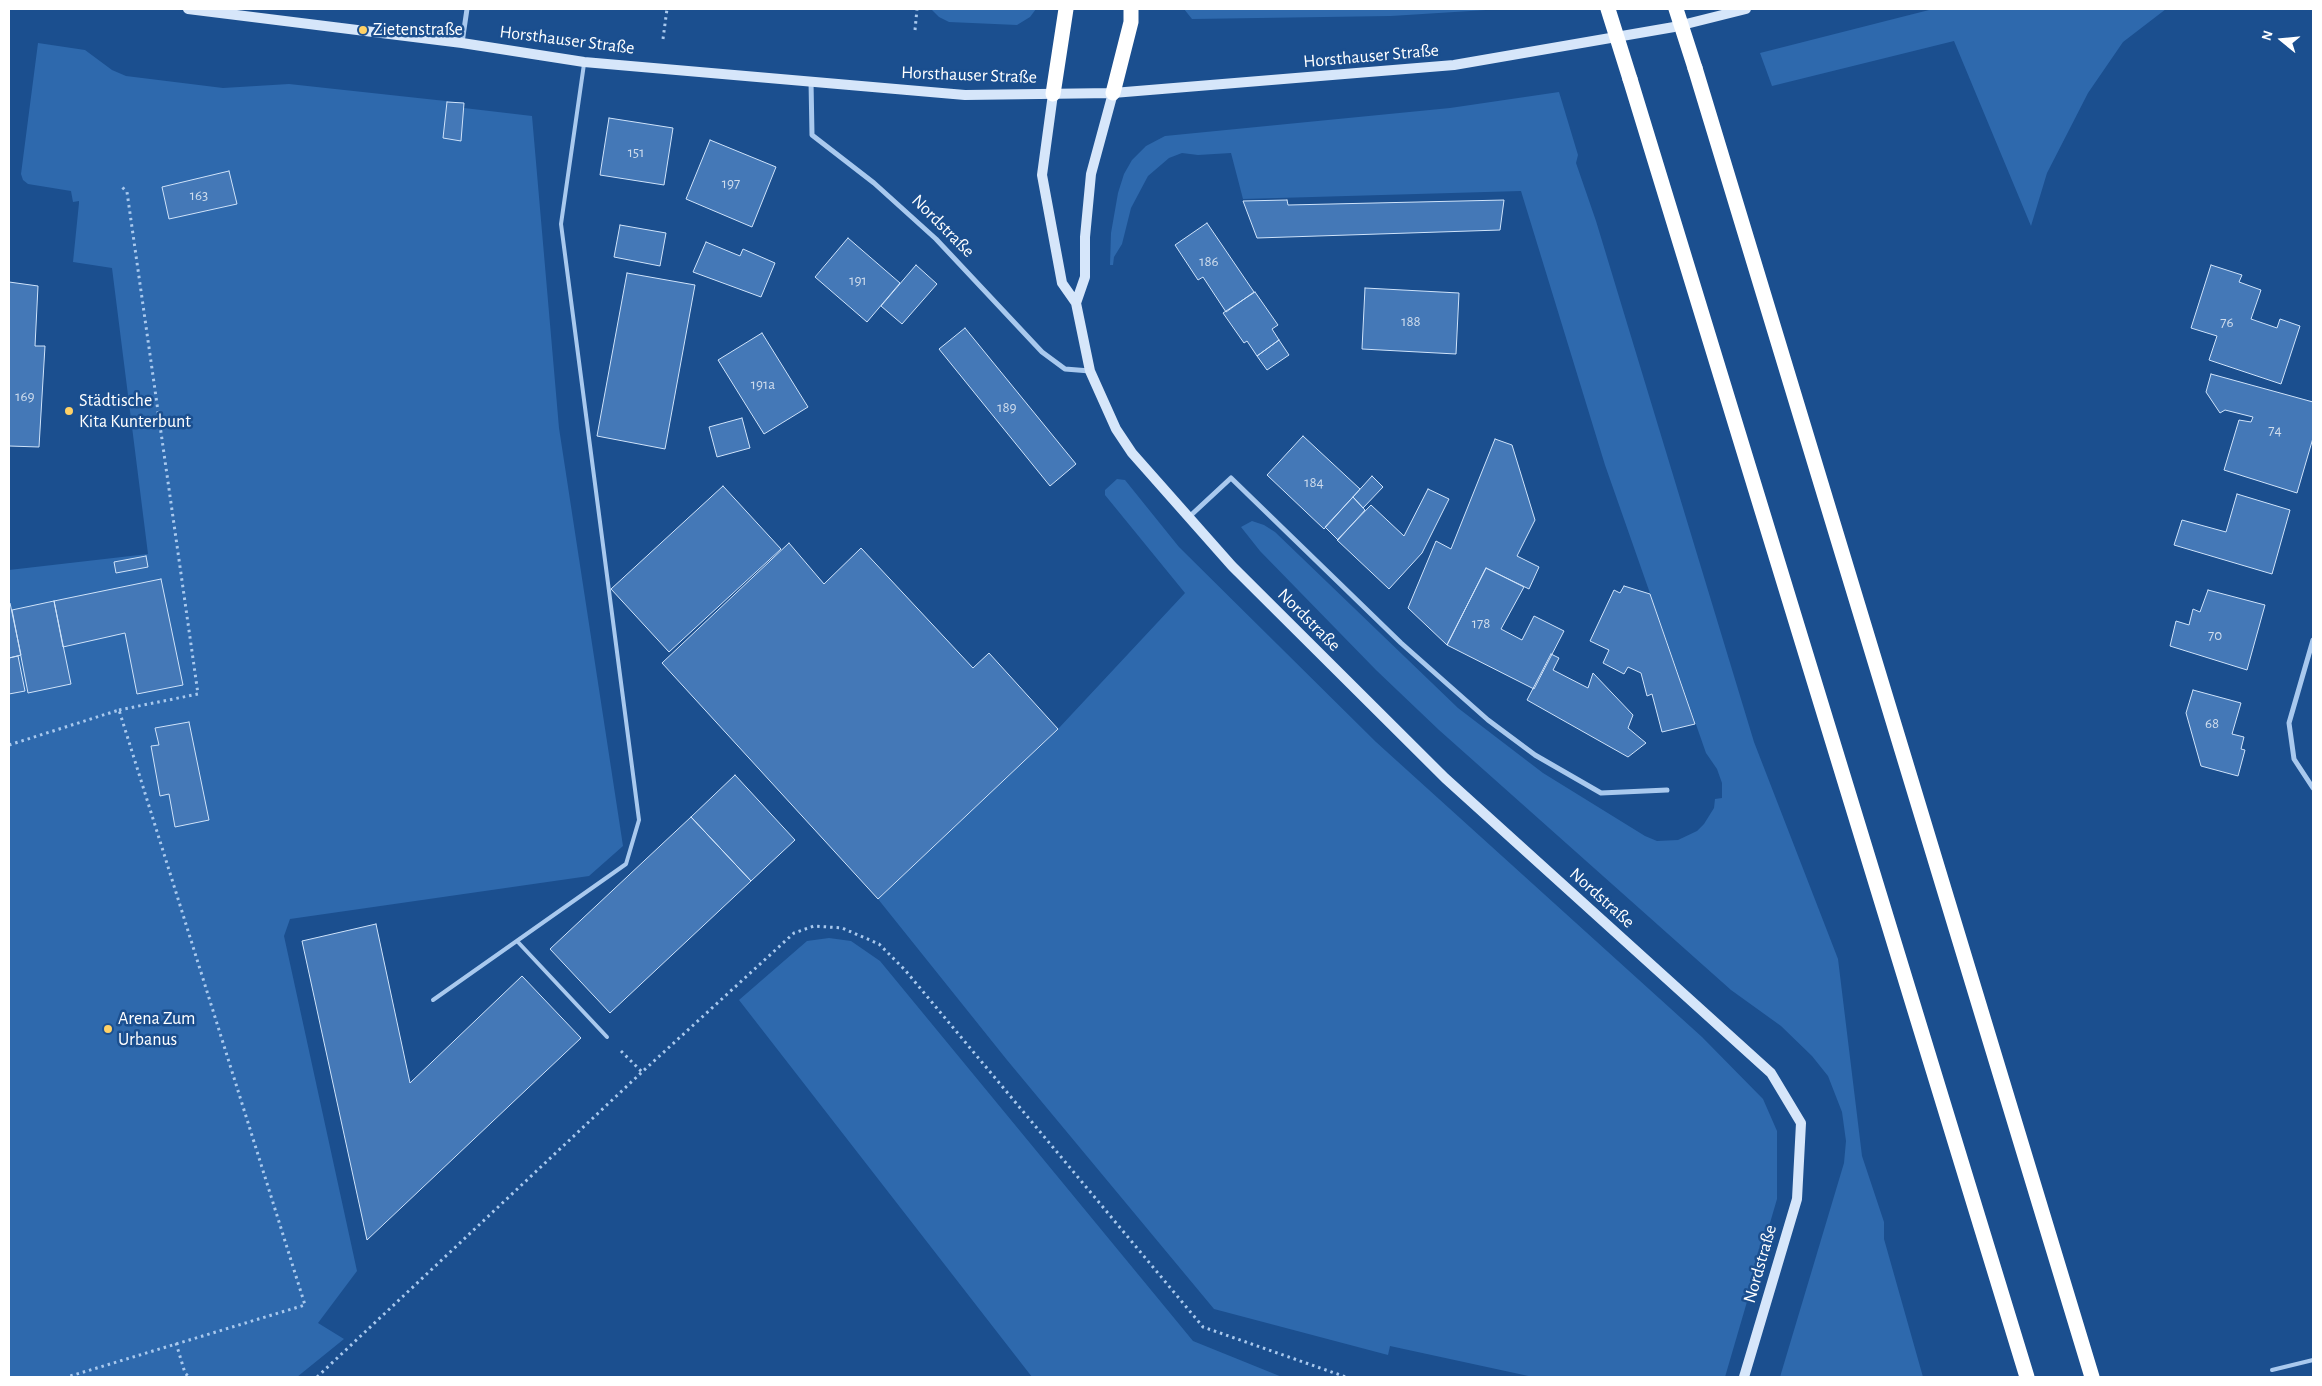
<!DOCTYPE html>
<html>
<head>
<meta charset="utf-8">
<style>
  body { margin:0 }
  #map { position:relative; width:2322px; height:1386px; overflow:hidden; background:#1b4f8f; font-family:"Alegreya Sans",sans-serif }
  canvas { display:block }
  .frame { position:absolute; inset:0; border:10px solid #fff; pointer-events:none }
  .north { position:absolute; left:2257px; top:15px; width:50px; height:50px; -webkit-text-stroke:4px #1b4f8f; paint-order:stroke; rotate:287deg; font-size:14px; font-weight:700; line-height:20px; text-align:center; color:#fff }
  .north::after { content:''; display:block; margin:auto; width:18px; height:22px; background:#fff; clip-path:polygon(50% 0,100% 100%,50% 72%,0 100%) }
</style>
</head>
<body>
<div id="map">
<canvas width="2322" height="1386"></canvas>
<div class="frame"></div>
<div class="north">N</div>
</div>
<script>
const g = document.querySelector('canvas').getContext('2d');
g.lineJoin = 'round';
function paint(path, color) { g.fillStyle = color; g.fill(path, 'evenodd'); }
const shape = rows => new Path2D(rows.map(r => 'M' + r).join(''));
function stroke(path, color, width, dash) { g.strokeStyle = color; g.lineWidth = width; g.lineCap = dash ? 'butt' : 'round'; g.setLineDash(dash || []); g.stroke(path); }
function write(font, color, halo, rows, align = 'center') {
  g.font = font + ' "Alegreya Sans",sans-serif'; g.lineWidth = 5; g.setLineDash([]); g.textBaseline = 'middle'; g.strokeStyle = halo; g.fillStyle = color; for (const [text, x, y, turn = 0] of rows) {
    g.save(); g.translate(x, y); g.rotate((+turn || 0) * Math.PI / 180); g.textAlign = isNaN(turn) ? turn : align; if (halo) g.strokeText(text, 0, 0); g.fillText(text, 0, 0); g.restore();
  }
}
const green = shape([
  [931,9,1036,9,1030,17,1017,25,949,22,939,17],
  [1184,9,1502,9,1391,16,1192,19],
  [1933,9,2166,9,2123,42,2088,93,2047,173,2031,226,1954,41,1772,86,1760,53],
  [38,43,85,50,112,70,126,76,223,88,289,84,464,103,464,108,532,116,559,428,623,846,589,876,290,919,284,936,357,1271,318,1323,344,1339,297,1377,9,1377,9,570,148,554,112,268,73,262,79,203,79,201,73,202,71,191,28,184,23,180,21,174],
  [1559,92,1578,155,1576,163,1596,221,1754,742,1838,959,1862,1156,1884,1222,1884,1239,1923,1377,1780,1377,1844,1163,1846,1141,1842,1112,1828,1076,1812,1056,1781,1026,1731,990,1439,730,1376,670,1260,551,1241,527,1252,521,1264,525,1275,532,1458,708,1543,773,1645,836,1657,841,1678,840,1697,831,1704,824,1714,808,1715,799,1722,798,1722,783,1717,769,1706,753,1605,465,1521,191,1243,199,1231,153,1198,155,1182,153,1169,158,1148,176,1131,208,1122,244,1114,257,1113,265,1110,265,1111,233,1118,193,1124,174,1132,160,1146,146,1165,136,1450,108],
  [1117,479,1125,480,1179,547,1376,742,1702,1037,1763,1099,1777,1131,1777,1199,1725,1377,1533,1377,1390,1346,1388,1355,1214,1309,1007,1060,878,899,1058,729,1185,593,1105,495,1105,490],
  [829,938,851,941,880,961,1193,1341,1282,1377,1032,1377,739,1000,807,941]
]);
const building = shape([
  [447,102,464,103,461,141,443,138,447,102],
  [609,118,673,128,664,185,600,175,609,118],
  [710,140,776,167,752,227,686,199,710,140],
  [229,171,237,204,169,219,162,187,229,171],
  [1287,200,1288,205,1504,200,1500,230,1257,238,1243,201,1287,200],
  [1207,223,1254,292,1226,312,1203,277,1198,280,1175,245,1207,223],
  [620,225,666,233,660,266,614,257,620,225],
  [848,238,900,283,867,322,815,277,848,238],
  [706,242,740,256,743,249,775,263,761,297,693,272,706,242],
  [916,265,937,284,902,324,881,306,916,265],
  [2211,265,2242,275,2239,282,2261,290,2251,319,2277,328,2280,319,2300,326,2281,384,2209,360,2217,336,2191,328,2211,265],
  [627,273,695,285,665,449,597,436,627,273],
  [9,282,38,286,35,346,45,346,39,447,9,446,9,282],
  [1365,288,1459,293,1456,354,1362,349,1365,288],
  [1255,292,1278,325,1272,329,1279,340,1257,356,1247,341,1244,343,1223,313,1255,292],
  [965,328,1076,464,1050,486,939,349,965,328],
  [762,333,808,407,764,434,718,360,762,333],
  [1279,340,1289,355,1267,370,1257,356,1279,340],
  [2211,374,2313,402,2313,438,2297,493,2224,470,2239,420,2251,422,2253,417,2225,410,2220,413,2206,392,2211,374],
  [742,418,750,448,717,457,709,427,742,418],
  [1303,436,1360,489,1324,529,1267,475,1303,436],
  [1495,439,1512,445,1535,520,1517,556,1539,567,1529,589,1486,568,1447,645,1408,608,1436,541,1451,549,1495,439],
  [1372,476,1383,487,1363,508,1353,497,1372,476],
  [723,486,781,549,669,652,611,589,723,486],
  [1428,489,1449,499,1422,553,1389,589,1337,540,1371,505,1404,536,1428,489],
  [2237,494,2290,510,2272,574,2174,545,2182,520,2226,532,2237,494],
  [1353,497,1365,510,1338,540,1325,527,1353,497],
  [789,543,824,584,861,548,973,668,989,653,1058,729,878,899,662,663,789,543],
  [146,556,148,567,116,573,114,562,146,556],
  [1486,568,1524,587,1501,629,1522,640,1534,616,1564,631,1534,689,1447,645,1486,568],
  [161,579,183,685,137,694,125,633,63,647,54,601,161,579],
  [1624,586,1650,594,1695,724,1662,732,1652,694,1647,696,1641,673,1628,667,1624,674,1603,663,1609,650,1590,641,1614,590,1620,593,1624,586],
  [2208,590,2265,605,2247,670,2170,646,2176,621,2189,625,2193,609,2200,612,2208,590],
  [54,601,71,684,28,693,12,610,54,601],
  [9,603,10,603,21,655,9,658,9,603],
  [1551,654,1559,658,1553,670,1588,688,1593,673,1633,715,1628,728,1646,743,1628,757,1527,700,1551,654],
  [18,656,25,691,9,694,9,658,18,656],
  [2193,690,2241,703,2232,734,2244,737,2241,749,2245,750,2238,776,2201,766,2186,713,2193,690],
  [189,722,209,820,175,827,169,794,160,796,151,746,159,745,155,728,189,722],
  [735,775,795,840,751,881,691,817,735,775],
  [691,817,751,881,610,1013,550,949,691,817],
  [376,924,410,1083,522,976,581,1038,367,1240,302,941,376,924]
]);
const path = shape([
  [915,30,917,9],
  [663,39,667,9],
  [119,710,198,694,127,192,121,186],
  [9,745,119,710,305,1305,67,1377],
  [621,1051,642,1072],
  [176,1343,185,1373,189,1377],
  [317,1377,642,1072,794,933,814,926,842,928,879,944,905,970,1203,1327,1346,1377]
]);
const lane = shape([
  [517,941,607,1037],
  [433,1000,626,864,639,820,561,224,584,64],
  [2272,1370,2313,1360]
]);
const street = shape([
  [462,43,467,9],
  [811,81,812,135,874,183,936,239,1042,352,1065,369,1090,371],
  [1189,517,1231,478,1401,643,1488,720,1535,755,1601,793,1667,790],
  [2313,640,2289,723,2294,759,2313,788]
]);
const secondary = shape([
  [188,9,462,43,584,62,965,95,1113,93,1454,65,1674,27,1746,9],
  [1053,94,1042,175,1062,283,1076,303,1090,371,1116,429,1132,453,1232,566,1445,778,1771,1073,1801,1123,1797,1199,1744,1377],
  [1076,303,1085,277,1085,237,1091,174,1113,93]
]);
const highway = shape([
  [1695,68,2092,1377],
  [1630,79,2027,1377],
  [1113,93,1131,22,1131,9],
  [1053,94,1066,9]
]);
const highwayBridge = shape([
  [1608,9,1630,79],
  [1676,9,1695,68]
]);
const markers = [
  [363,30,5,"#ffd166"],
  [69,411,5,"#ffd166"],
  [108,1029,5,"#ffd166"]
];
const numberNames = [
  ["151",636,152],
  ["197",731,183],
  ["163",199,195],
  ["186",1209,261],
  ["191",858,280],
  ["188",1411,321],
  ["76",2227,322],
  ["191a",763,384],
  ["169",25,396],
  ["189",1007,407],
  ["74",2275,430],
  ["184",1314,482],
  ["178",1481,623],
  ["70",2215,635],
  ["68",2212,723]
];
const poiNames = [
  ["Zietenstraße",373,30],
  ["Städtische",79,401],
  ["Kita Kunterbunt",79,422],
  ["Arena Zum",118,1019],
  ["Urbanus",118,1040]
];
const streetNames = [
  ["Horsthauser Straße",567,40,7],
  ["Horsthauser Straße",1371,56,-5],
  ["Horsthauser Straße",969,75,2],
  ["Nordstraße",943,226,45],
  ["Nordstraße",1309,620,45],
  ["Nordstraße",1602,898,42],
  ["Nordstraße",1760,1264,-74]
];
paint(green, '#2e69ad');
paint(building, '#4478b7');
stroke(building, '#cfe3fa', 1);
stroke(path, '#a9c9ee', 3, [2.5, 4]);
stroke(lane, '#a9c9ee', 4);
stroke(street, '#a9c9ee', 5);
stroke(secondary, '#d6e6fa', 10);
stroke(highway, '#fff', 15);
stroke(highwayBridge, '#fff', 15);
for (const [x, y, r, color] of markers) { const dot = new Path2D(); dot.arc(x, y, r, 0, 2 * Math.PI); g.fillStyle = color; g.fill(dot); stroke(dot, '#1b4f8f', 2); }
write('15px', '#d0dded', null, numberNames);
write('18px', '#fff', '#1b4f8f', poiNames, 'left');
write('18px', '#fff', '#1b4f8f', streetNames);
</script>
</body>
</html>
